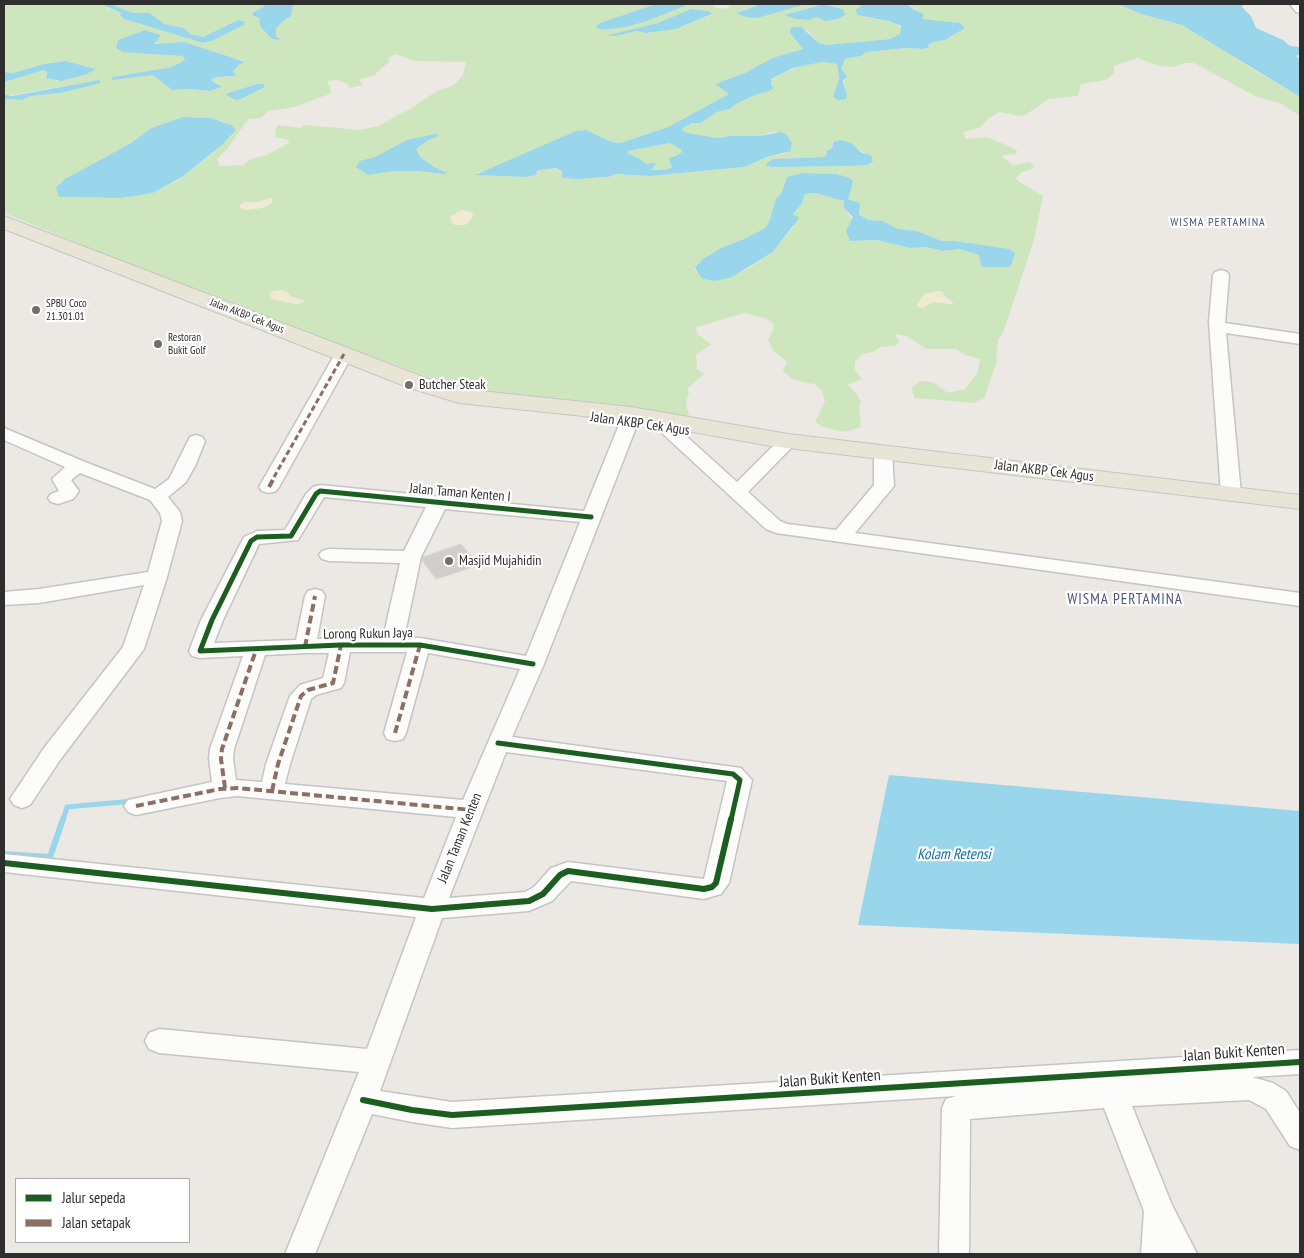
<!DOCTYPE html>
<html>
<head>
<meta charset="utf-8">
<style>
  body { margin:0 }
  #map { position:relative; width:1304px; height:1258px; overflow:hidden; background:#ece8e4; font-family:"PT Sans Narrow",sans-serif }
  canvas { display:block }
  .frame { position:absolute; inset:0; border:5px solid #2e2e2e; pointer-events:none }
  .legend { position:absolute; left:15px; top:1178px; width:175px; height:65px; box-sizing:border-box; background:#fff; border:1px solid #ababab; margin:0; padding:6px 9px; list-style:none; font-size:15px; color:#2e2e2e }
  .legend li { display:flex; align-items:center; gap:10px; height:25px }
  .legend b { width:25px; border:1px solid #ababab }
</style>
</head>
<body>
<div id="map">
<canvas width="1304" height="1258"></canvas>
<div class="frame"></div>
<ul class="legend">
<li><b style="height:6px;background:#1b5e20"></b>Jalur sepeda</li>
<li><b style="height:6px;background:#8d6e63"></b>Jalan setapak</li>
</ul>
</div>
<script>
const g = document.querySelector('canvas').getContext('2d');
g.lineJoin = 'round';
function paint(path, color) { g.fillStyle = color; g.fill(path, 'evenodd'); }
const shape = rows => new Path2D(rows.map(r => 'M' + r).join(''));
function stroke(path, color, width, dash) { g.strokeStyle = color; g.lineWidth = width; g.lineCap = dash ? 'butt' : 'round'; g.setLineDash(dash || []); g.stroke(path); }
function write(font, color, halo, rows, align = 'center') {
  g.font = font + ' "PT Sans Narrow",sans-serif'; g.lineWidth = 4.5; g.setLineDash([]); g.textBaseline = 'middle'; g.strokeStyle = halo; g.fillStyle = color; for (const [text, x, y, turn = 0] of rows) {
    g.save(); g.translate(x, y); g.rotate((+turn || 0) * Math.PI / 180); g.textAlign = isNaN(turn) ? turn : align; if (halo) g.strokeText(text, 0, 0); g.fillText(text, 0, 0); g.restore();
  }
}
const green = shape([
  [4,4,108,4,106,8,121,13,124,19,203,43,212,41,242,20,237,20,203,37,190,34,184,28,164,24,150,13,133,13,108,4,265,4,266,6,259,9,253,16,260,19,259,23,261,27,272,37,281,38,276,36,276,29,280,23,288,19,293,4,656,4,600,23,595,27,601,30,647,21,690,4,717,4,713,7,724,9,731,6,724,4,762,4,738,12,753,18,806,4,861,4,859,16,888,21,902,28,900,34,890,39,827,45,819,43,807,30,790,29,790,33,803,49,772,58,745,73,716,84,729,94,668,127,620,143,612,142,595,134,576,131,499,166,477,173,476,175,526,177,531,176,541,170,551,168,562,171,566,179,603,178,616,174,650,176,744,167,767,157,784,154,792,149,792,143,787,135,772,132,759,136,730,136,717,138,688,133,682,130,683,128,692,123,701,123,717,112,730,109,736,104,758,94,771,85,771,80,775,77,800,66,822,62,837,64,839,79,833,97,847,93,843,84,846,76,842,73,841,69,842,61,845,59,861,56,867,52,907,48,920,49,934,42,945,40,960,31,962,25,960,23,921,19,924,14,906,4,1118,4,1141,14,1182,25,1225,50,1249,67,1300,97,1300,116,1282,104,1257,97,1194,63,1185,63,1173,67,1160,66,1137,58,1114,66,1114,74,1106,80,1081,84,1078,96,1049,99,1027,114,1020,116,999,112,989,118,981,127,963,132,966,139,988,137,1017,150,1016,154,1003,155,1002,157,1013,165,1030,162,1034,167,1033,169,1022,172,1016,178,1019,182,1043,196,1034,240,1003,333,998,340,996,364,984,398,974,403,915,398,911,388,920,381,926,381,934,383,948,393,965,389,978,372,980,359,965,355,956,349,926,349,908,337,898,334,895,336,899,340,897,345,881,347,873,352,862,354,855,362,855,370,862,379,848,385,857,394,861,403,859,406,861,427,845,432,823,427,815,422,825,401,822,391,815,384,801,382,791,378,784,372,783,369,787,363,785,360,774,352,768,340,774,328,773,323,765,318,744,313,697,327,696,330,698,334,711,345,696,354,697,369,704,374,687,389,689,392,686,403,689,416,684,418,550,407,453,387,394,364,310,335,262,314,117,259,104,256,78,243,4,213,4,99,15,100,26,99,31,96,60,93,99,80,6,96,4,82,8,80,45,70,47,72,45,77,57,81,69,79,85,75,88,66,76,65,65,61,44,64,13,73,4,72],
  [822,4,843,9,844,15,838,19,827,20,817,17,809,20,795,19,786,15],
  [691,9,708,11,711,15,679,28,646,33,637,31,605,37,658,23],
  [145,30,161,35,153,44,183,42,214,54,244,61,233,71,234,76,218,77,211,80,219,84,209,91,190,89,172,90,153,74,112,80,111,78,113,77,172,67,185,60,184,56,173,54,123,52,118,40],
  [396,54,415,61,466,62,463,75,454,85,437,91,410,109,378,126,360,130,305,125,300,128,279,125,276,128,275,137,289,140,289,143,266,155,250,159,244,165,219,166,217,159,227,149,248,119,261,118,268,111,294,107,330,94,332,92,329,89,331,87,327,84,328,81,336,80,348,84,349,88,363,85,359,80,374,75,390,61,388,59,390,57],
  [257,84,265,87,239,99,227,96,228,93],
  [183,117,211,118,225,122,234,129,230,137,213,153,177,181,153,193,122,198,61,197,59,183,65,179,131,143,151,128],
  [837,141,853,146,866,154,854,166,768,167,767,163,773,159,824,157,827,154,826,151,832,148,832,142],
  [810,173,837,174,850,178,853,181,852,187,848,199,856,201,859,213,868,220,883,221,898,229,917,231,942,241,955,241,1014,251,990,267,984,267,981,265,979,255,960,249,943,251,926,247,910,248,876,240,855,241,847,229,853,220,844,208,844,201,815,193,805,194,803,201,793,214,794,226,773,252,746,270,715,281,703,279,699,275,695,270,696,265,703,259,721,248,744,239,765,228,769,222,776,199,781,194,787,177],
  [460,211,470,212,473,214,472,218,465,225,456,225,453,224,450,217],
  [925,294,944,296,953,302,950,304,936,302,917,304],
  [670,143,683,149,681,153,673,156,668,161,672,167,665,170,651,170,640,159,627,153,628,151]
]);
const sand = shape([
  [269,198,273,199,272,203,263,208,247,210,239,208,241,204,245,202,259,202],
  [462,210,471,212,473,215,472,218,465,225,453,224,450,217],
  [281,290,286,291,291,297,304,300,305,302,296,304,271,299,270,293,273,291],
  [938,291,943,292,944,298,954,304,933,302,923,308,918,307,917,304,925,294]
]);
const water = shape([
  [110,4,133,13,150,13,164,24,184,28,190,34,203,37,238,20,244,21,245,24,212,41,203,43,124,19,120,15,121,13,105,6,106,4],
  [265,4,293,4,291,16,281,23,276,29,276,36,281,40,272,39,261,27,259,23,260,19,252,15,254,12,265,6],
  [656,4,690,4,647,21,626,27,601,30,595,27,600,23],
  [762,4,806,4,757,18,746,17,736,13],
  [823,4,843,9,845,15,838,19,825,21,817,17,809,20,795,19,785,15],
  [861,4,906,4,915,10,924,14,922,19,960,23,965,28,945,40,934,42,928,45,929,47,923,49,907,48,867,52,861,56,845,59,841,69,847,77,843,80,843,84,847,93,846,99,838,100,833,97,839,79,837,64,822,62,793,68,771,79,771,85,774,88,769,91,755,95,736,104,730,109,717,112,701,123,692,123,683,128,682,130,688,133,717,138,730,136,759,136,781,132,787,135,792,143,791,151,767,157,744,167,650,176,616,174,608,177,577,179,562,178,562,171,555,168,541,170,537,171,536,175,526,177,475,175,576,131,586,130,612,142,620,143,668,127,729,94,715,84,745,73,772,58,803,49,790,33,790,29,793,27,801,27,819,43,827,45,890,39,900,34,901,26,888,21,857,15,856,10,861,6],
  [670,143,682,150,681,153,668,159,672,167,665,170,651,170,656,163,646,164,640,159,627,153,628,151],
  [1118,4,1243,4,1242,7,1251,16,1256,28,1283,40,1290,46,1300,47,1300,54,1296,56,1300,60,1300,97,1182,25,1141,14],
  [691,9,708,11,712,14,676,29,646,33,637,31,615,36,605,36,658,23],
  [145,30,161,35,154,44,184,42,245,62,239,65,233,71,236,76,217,77,211,80,222,87,209,91,190,89,172,90,153,75,112,80,111,78,113,77,172,67,185,60,183,56,123,52,116,48,118,40],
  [65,61,96,69,85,75,61,81,46,78,47,72,44,70,4,82,4,72,13,73,44,64],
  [99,80,101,83,60,93,31,96,22,100,4,99,4,87,5,95,12,96],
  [257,84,263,84,265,87,241,99,236,100,226,95,228,93],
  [183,117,211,118,231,125,236,130,222,145,182,177,153,193,122,198,61,197,58,195,56,187,65,179,131,143,151,128],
  [435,134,439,136,428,140,416,149,421,158,434,167,447,173,445,174,418,171,393,171,368,175,356,167,360,161,375,157,407,140],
  [841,140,851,143,862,153,871,155,873,161,867,165,854,166,772,167,766,166,767,163,773,159,824,157,827,154,826,151,832,148,833,142],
  [802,173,837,174,850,178,853,181,852,187,848,199,860,203,859,214,868,220,883,221,898,229,917,231,942,241,955,241,1009,249,1015,253,1011,265,1008,267,984,267,981,265,979,255,960,249,943,251,926,247,910,248,876,240,850,241,846,231,853,217,844,208,844,201,815,193,805,194,802,203,793,214,799,218,773,252,732,277,715,281,703,279,699,275,695,267,703,259,721,248,744,239,765,228,769,222,776,199,781,194,787,177],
  [889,775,1300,811,1300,944,858,925]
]);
const streamFar1 = shape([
  [63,820,67,807,133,801]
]);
const stream = shape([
  [4,854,50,857,63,819]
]);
const building = shape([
  [461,544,479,565,436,579,422,560,423,557,461,544]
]);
const minor = shape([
  [1290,4,1300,4,1300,13,1296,12,1290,4],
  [1221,270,1227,272,1229,275,1225,323,1300,334,1300,344,1226,333,1241,494,1238,498,1231,500,1224,498,1221,494,1209,322,1213,275,1215,272,1221,270],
  [344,349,350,350,353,354,279,487,276,491,269,493,262,491,259,487,335,354,338,350,344,349],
  [628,420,634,421,637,425,544,664,512,737,741,768,752,780,729,883,721,894,704,899,571,881,552,901,529,911,442,918,380,1091,452,1102,1300,1050,1300,1074,1252,1077,1273,1083,1286,1091,1300,1113,1300,1150,1290,1146,1266,1109,1249,1100,1132,1106,1172,1205,1197,1254,1141,1254,1144,1211,1104,1108,970,1119,969,1254,939,1254,942,1108,946,1099,956,1096,452,1128,412,1122,372,1114,315,1254,285,1254,359,1072,159,1053,149,1049,145,1041,149,1033,159,1029,367,1049,416,917,4,872,4,854,424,898,456,817,237,796,220,798,136,815,128,812,124,806,128,800,212,782,209,759,210,749,243,656,200,658,192,656,189,651,201,620,244,537,257,531,285,530,306,494,313,487,320,485,584,511,619,425,622,421,628,420],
  [324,497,426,507,404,551,329,549,322,551,319,555,322,559,329,561,400,563,383,638,317,639,325,596,322,591,315,589,308,591,305,596,296,640,214,643,223,620,259,544,298,540,324,497],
  [445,509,580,522,526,656,420,638,404,638,421,557,445,509],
  [350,652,407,652,384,733,387,739,395,741,403,739,406,733,428,653,520,669,463,800,285,784,290,764,311,699,316,695,341,688,344,683,350,652],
  [307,653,329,653,323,678,300,685,290,696,266,764,262,782,236,780,233,759,234,749,265,655,307,653],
  [506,752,727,781,704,879,568,862,551,868,534,887,525,892,449,898,506,752],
  [669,425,675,426,737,482,782,437,788,435,794,437,797,441,794,445,748,492,780,521,787,524,836,530,874,485,874,453,876,449,883,447,890,449,892,453,894,486,855,533,1300,593,1300,606,776,533,766,529,663,434,660,430,663,426,669,425],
  [4,428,85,462,155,489,169,479,190,437,196,435,202,437,205,441,196,464,186,482,168,497,180,512,182,521,167,577,144,649,60,760,30,805,22,808,14,805,10,799,44,748,123,647,144,585,39,603,4,605,4,592,39,589,148,572,162,521,160,513,150,500,80,473,71,480,79,491,73,499,58,504,51,502,48,498,51,494,59,491,52,479,65,467,4,440,4,428]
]);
const major = shape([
  [4,216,426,378,462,389,631,407,788,434,1300,495,1300,509,771,446,631,421,459,403,410,388,4,229,4,216]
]);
const quietFar1 = shape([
  [274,477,344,354]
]);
const quiet = shape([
  [269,487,275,476],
  [305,647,315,596],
  [395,733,420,645],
  [225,788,221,759,222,749,256,650],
  [272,791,278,764,301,696,308,690,333,683,341,645],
  [136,806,220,789,237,788,472,810]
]);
const cyclewayFar1 = shape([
  [533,664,420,645,341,645,200,651,212,620,251,541,257,537,291,536,316,494,320,491,591,517],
  [498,743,733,774,740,780,731,820]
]);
const cycleway = shape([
  [4,863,432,909,529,901,543,894,560,875,568,871,704,889,712,887,716,883,731,819],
  [363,1100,412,1110,452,1115,1300,1062]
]);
const markers = [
  [36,310,5,"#706f6e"],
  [158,344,5,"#706f6e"],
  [409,385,5,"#706f6e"],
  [449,561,5,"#706f6e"]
];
const farPoinames = [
  ["SPBU Coco",46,304],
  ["21.301.01",46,317],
  ["Restoran",168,338],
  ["Bukit Golf",168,351]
];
const farStreetnames = [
  ["Jalan AKBP Cek Agus",247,316,21]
];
const farNeighbourhoodnames = [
  ["WISMA PERTAMINA",1218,223]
];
const poiNames = [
  ["Butcher Steak",419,385],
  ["Masjid Mujahidin",459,561]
];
const streetNames = [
  ["Jalan AKBP Cek Agus",640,424,8],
  ["Jalan AKBP Cek Agus",1044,471,7],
  ["Jalan Taman Kenten I",460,493,5],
  ["Lorong Rukun Jaya",368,634,-1],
  ["Jalan Taman Kenten",460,838,-68]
];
const neighbourhoodNames = [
  ["WISMA PERTAMINA",1125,600]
];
const waterNames = [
  ["Kolam Retensi",954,855]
];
const nearStreetnames = [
  ["Jalan Bukit Kenten",1234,1053,-4],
  ["Jalan Bukit Kenten",830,1079,-4]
];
paint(green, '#cee6be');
paint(sand, '#f0ead3');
paint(water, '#99d6ec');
stroke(streamFar1, '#99d6ec', 5);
stroke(stream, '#99d6ec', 6);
paint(building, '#d1cecb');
stroke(building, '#d7d4d0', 1);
stroke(minor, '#c5c4c5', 3);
stroke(major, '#c6c5c4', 2);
paint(minor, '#fcfcfb');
paint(major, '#e8e4d6');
stroke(quietFar1, '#8d6e63', 3, [5.5, 3]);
stroke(quiet, '#8d6e63', 4, [8, 4]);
stroke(cyclewayFar1, '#1b5e20', 5);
stroke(cycleway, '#1b5e20', 6);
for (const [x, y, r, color] of markers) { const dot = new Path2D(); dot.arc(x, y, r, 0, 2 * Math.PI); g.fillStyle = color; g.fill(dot); stroke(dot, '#fff', 2); }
write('11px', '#2e2e2e', '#fff', farPoinames, 'left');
write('11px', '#2e2e2e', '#fff', farStreetnames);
g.letterSpacing = '1px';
write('12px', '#4d5680', '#fff', farNeighbourhoodnames);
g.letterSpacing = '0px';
write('14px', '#2e2e2e', '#fff', poiNames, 'left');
write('14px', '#2e2e2e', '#fff', streetNames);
g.letterSpacing = '1px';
write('15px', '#4d5680', '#fff', neighbourhoodNames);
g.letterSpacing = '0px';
write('italic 15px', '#0d6fa3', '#fff', waterNames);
write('16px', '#2e2e2e', '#fff', nearStreetnames);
</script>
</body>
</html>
